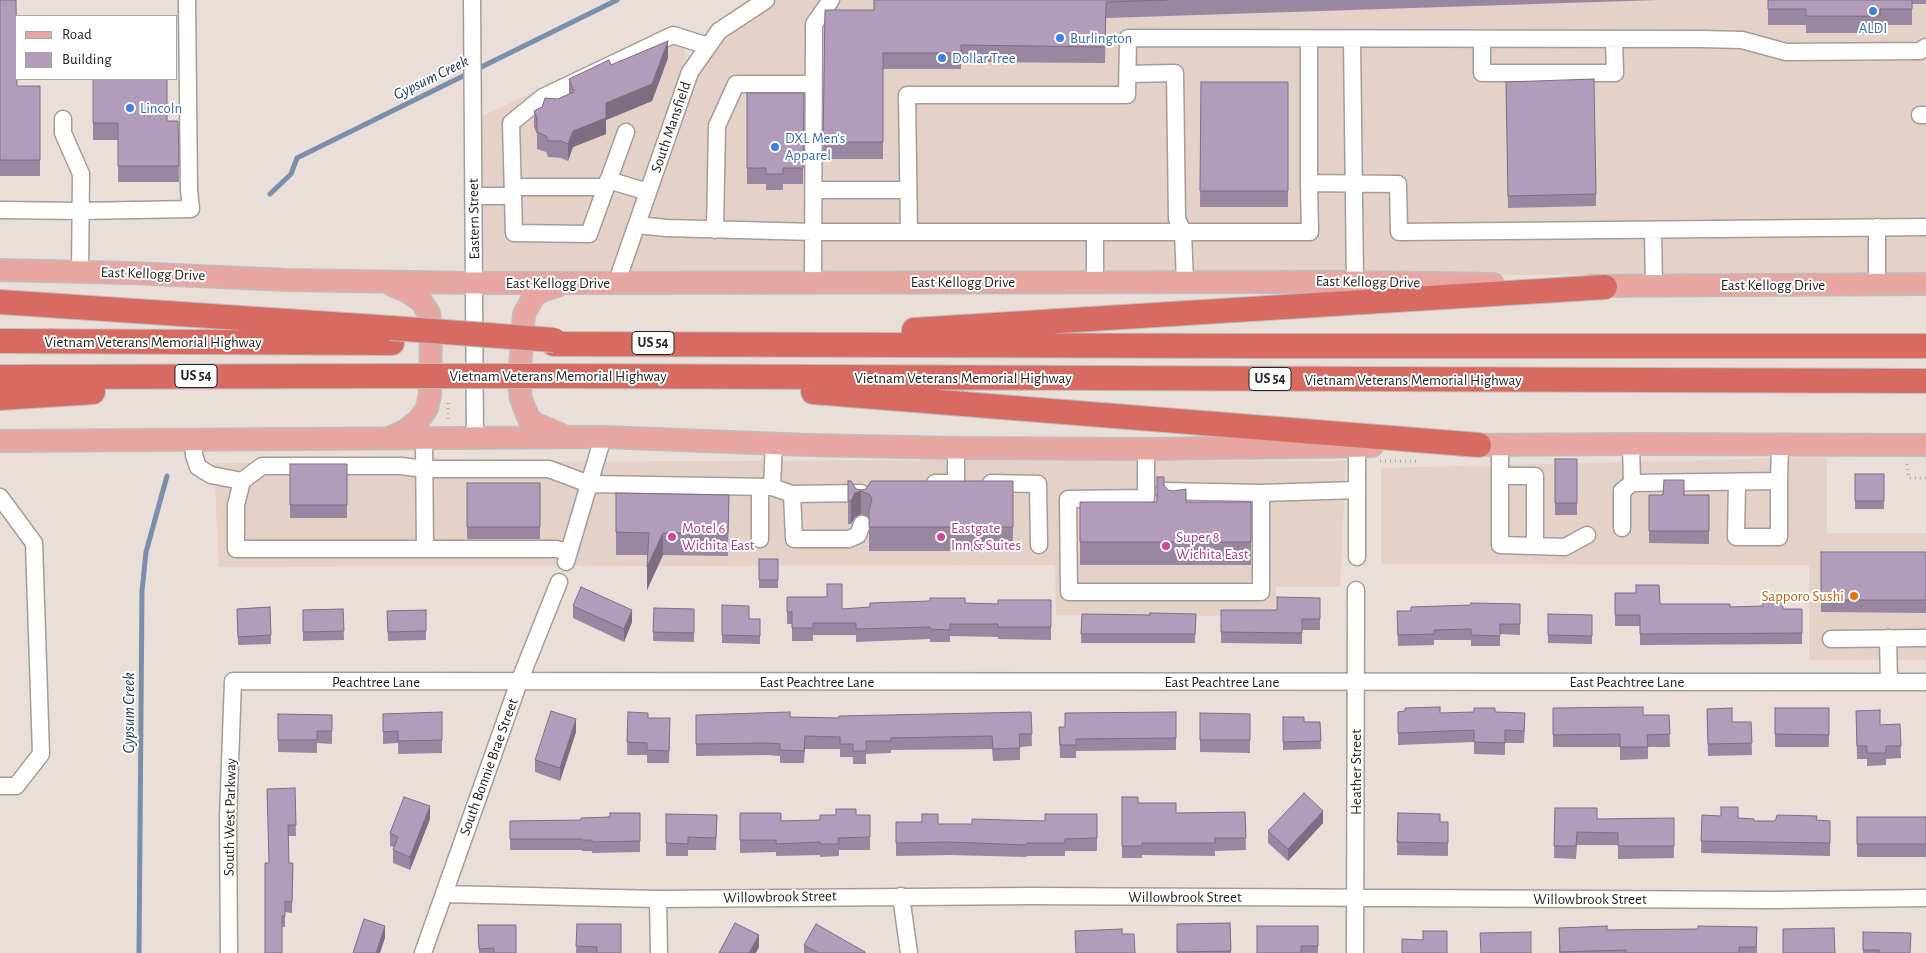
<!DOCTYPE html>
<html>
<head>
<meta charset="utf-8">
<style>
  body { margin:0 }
  #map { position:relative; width:1926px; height:953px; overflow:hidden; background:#eaded9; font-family:"Alegreya Sans",sans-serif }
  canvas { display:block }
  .legend { position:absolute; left:15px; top:15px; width:162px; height:65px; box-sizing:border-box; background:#fff; border:1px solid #a9a7a6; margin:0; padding:6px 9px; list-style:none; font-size:15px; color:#272321 }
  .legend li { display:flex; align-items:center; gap:10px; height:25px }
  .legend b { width:25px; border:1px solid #a9a7a6 }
</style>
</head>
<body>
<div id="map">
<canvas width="1926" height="953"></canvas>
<ul class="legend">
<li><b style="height:6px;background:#e7a6a1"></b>Road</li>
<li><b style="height:14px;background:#b29cbb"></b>Building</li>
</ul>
</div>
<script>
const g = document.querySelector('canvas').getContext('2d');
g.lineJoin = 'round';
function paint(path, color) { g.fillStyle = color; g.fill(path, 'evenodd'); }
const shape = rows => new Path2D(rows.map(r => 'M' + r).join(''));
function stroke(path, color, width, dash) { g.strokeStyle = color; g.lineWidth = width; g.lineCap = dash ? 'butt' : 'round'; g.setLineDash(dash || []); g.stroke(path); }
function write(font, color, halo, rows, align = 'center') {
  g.font = font + ' "Alegreya Sans",sans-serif'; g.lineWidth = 4; g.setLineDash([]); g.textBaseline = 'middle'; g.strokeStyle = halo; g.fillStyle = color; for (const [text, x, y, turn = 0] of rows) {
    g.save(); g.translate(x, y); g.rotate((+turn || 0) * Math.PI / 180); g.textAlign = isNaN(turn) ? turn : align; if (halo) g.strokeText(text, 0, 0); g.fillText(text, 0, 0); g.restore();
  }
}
const built = shape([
  [747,0,1926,0,1926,275,471,275,469,122,679,26,687,64,715,23],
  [1827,457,1827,533,1926,533,1926,660,1809,660,1809,565,1381,564,1381,468],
  [969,460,1346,461,1340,587,1276,587,1275,616,1056,615,1055,565,219,567,214,463]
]);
const stream = shape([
  [270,194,291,174,297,158,617,0],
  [139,953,142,591,146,552,167,476]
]);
const path = shape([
  [448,403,448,422],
  [1380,461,1419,461],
  [1907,464,1909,478,1926,478]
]);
const minor = shape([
  [472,0,475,439],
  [1309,39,1309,183],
  [1352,39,1355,282],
  [1482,39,1482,73,1615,73,1614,39],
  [1128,74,1175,73,1177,219,1183,232,1185,282],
  [1920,115,1926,115],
  [63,119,63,133,81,174,80,272],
  [626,132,589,234,514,233,511,123,543,97,673,35,708,46],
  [608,180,648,192],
  [513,187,606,187],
  [814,190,908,190],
  [473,196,513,196],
  [0,210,80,211,191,209,189,190,187,0],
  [637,225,666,228,814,232,1310,232,1309,183,1398,184,1399,232,1926,227],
  [1877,227,1877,285],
  [715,230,717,126,736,84,813,84],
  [1653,230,1654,286],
  [909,232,907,95,1127,95,1128,38,1701,39,1742,40,1786,52,1920,51,1926,47],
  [1095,232,1095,282],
  [813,283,814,24,831,0],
  [616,284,690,72,719,31,766,0],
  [424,439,425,549],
  [193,440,194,455,198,467,211,475,242,481],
  [1631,444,1632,483,1779,481,1780,444],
  [1500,446,1500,545,1565,547,1587,535],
  [1146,449,1146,498,1068,499,1069,592,1261,592,1261,493],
  [1500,476,1535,476,1535,546],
  [1737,482,1736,537,1779,537,1779,481],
  [935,483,956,483,956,448],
  [991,483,1038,484,1039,545],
  [760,487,760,539],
  [772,487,792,494,794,539,849,539,858,535,862,524],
  [1164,491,1261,493,1357,490],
  [792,494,861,493],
  [0,497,34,543,41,754,16,786,0,786],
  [1622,528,1622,491,1632,483],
  [569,552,556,549,236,549,236,505,242,481,262,466,401,466,425,469,549,469,589,484,772,487,774,443],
  [1357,557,1357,446],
  [566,562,603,437],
  [1888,638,1889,682],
  [1831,639,1926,638],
  [444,894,658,899,1032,896,1774,900,1926,898],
  [901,896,909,953],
  [658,899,659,953],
  [229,953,228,818,233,681,1926,682],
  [423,953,519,682,559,582],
  [1355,953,1356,590]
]);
const major = shape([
  [0,270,131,273,287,280,474,283,1355,282,1493,284],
  [557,286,541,291,534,296,524,314,519,382,521,399,529,419,536,424,560,434],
  [1589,286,1926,284],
  [389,438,405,431,419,420,427,408,430,395,431,326,429,313,421,301,408,292,390,284],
  [0,441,603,437,808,445,956,448,1146,449,1372,446],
  [1463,445,1640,444,1926,445]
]);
const highway = shape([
  [0,302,391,328],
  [914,330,1605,287],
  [0,341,392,343],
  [554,344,1252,346,1926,346],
  [554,376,1926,381],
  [0,377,392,376],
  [813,392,1479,445],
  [0,398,93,392]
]);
const highwayBridge = shape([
  [391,328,554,340],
  [392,376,554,376]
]);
const wall = shape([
  [0,0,17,86,40,86,40,176,0,176],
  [874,0,1658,0,1106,18,1105,63,961,62,961,69,883,69,883,159,823,159,825,10,874,10],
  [1768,0,1926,0,1926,4,1912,4,1912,25,1880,25,1880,33,1806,33,1806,25,1768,25],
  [668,58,652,101,606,120,606,134,573,147,568,161,561,158,548,157,546,152,537,149,537,134,534,127,534,111,569,94,569,79,611,65],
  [93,79,167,121,178,121,179,182,118,182,118,140,93,140],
  [1201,82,1288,82,1288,207,1200,207],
  [1506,82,1596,194,1596,206,1508,208],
  [747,93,804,93,803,184,783,184,783,190,766,190,766,184,747,184],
  [1555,459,1577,459,1577,515,1555,515],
  [290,464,347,464,347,518,290,518],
  [1855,474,1884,474,1884,509,1855,509],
  [848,481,856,489,861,490,1013,481,1013,551,869,551,869,517,861,514,855,517,851,524,848,524],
  [467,483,540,483,540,539,467,539],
  [1164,486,1168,490,1186,502,1251,502,1251,565,1080,565,1080,502,1157,502],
  [616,493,729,495,728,556,663,555,647,590,648,555,616,555],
  [1649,495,1709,495,1709,544,1649,543],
  [1821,552,1926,552,1926,613,1821,612],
  [759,559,778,559,778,588,759,588],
  [1615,593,1660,604,1783,609,1802,609,1802,644,1640,645,1640,626,1615,626],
  [787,597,842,609,965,603,998,604,1051,600,1051,640,998,639,998,637,950,636,950,642,930,642,930,639,856,642,856,635,813,635,813,641,792,641,792,624,787,624],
  [1320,598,1320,630,1302,630,1302,644,1221,643,1221,610,1277,610],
  [1520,604,1520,635,1500,634,1500,646,1471,646,1471,640,1434,640,1434,645,1398,646,1397,622],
  [722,605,749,619,760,619,760,644,722,643],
  [573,606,632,622,624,642,573,618],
  [270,607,271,644,238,645,237,609],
  [654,608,694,609,694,642,653,641],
  [343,609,344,640,303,641,303,610],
  [426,610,426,640,388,641,387,611],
  [1082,614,1150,615,1196,614,1195,643,1081,643],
  [1548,614,1592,615,1592,644,1548,643],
  [1553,708,1643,715,1669,715,1670,747,1648,747,1648,759,1620,760,1620,747,1553,747],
  [1775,708,1829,708,1829,747,1775,747],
  [1707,709,1732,722,1751,722,1752,755,1708,756],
  [1856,711,1880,725,1900,724,1901,758,1886,759,1886,765,1867,766,1867,759,1857,759],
  [628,712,648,718,670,731,669,763,647,763,647,755,627,755],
  [1031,712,1032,746,1020,747,1020,760,993,761,992,749,891,750,891,753,866,754,866,764,853,764,853,757,840,757,840,749,805,749,804,763,780,763,780,756,768,755,696,756,696,715,839,718],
  [1176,712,1176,750,1076,751,1076,758,1060,758,1059,727,1065,727],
  [1398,712,1440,713,1525,725,1524,743,1505,743,1505,755,1474,754,1474,742,1398,745],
  [1200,713,1250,714,1250,753,1200,752],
  [278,714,332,715,332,744,317,743,317,753,278,752],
  [383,714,442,740,442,753,398,754,398,743,383,744],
  [1283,717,1304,722,1320,722,1321,749,1283,750],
  [576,732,560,781,535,772,535,760],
  [295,788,296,836,288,836,289,863,293,863,292,913,285,912,285,927,282,927,269,863],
  [1122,797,1138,803,1176,813,1245,812,1246,850,1215,851,1215,856,1142,855,1142,858,1122,858],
  [1555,808,1597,819,1674,818,1674,858,1618,859,1618,845,1577,845,1576,859,1554,858],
  [640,813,640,852,592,853,592,851,582,851,582,850,510,850,510,821,581,820],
  [740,813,781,821,820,820,856,815,870,815,870,850,839,850,839,856,820,857,820,855,776,856,776,852,740,853],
  [1398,813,1440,822,1448,822,1448,856,1397,855],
  [666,814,717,815,716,850,688,850,688,856,666,856],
  [1097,814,1097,851,1065,851,1065,856,1027,856,1026,857,950,855,896,856,896,822,922,822,938,824,972,824,1045,821],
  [1702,815,1738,818,1754,821,1830,821,1830,856,1701,853],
  [1857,817,1926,817,1926,857,1857,857],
  [430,819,410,870,393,863,393,850,394,847,390,846,390,833],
  [1323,823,1288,861,1268,843,1268,831],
  [1230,923,1231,953,1177,953,1177,924],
  [577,924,621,953,576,953],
  [478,925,516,953,479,953],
  [1318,926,1318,953,1257,953],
  [1757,927,1757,953,1559,953,1559,928,1607,930,1698,929],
  [1863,932,1910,953,1863,953],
  [804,945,865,953,804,953]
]);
const shadedWall = shape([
  [668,41,668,58,652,101,606,120,606,134,573,147,568,161,568,144,573,131,606,103],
  [861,491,861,514,855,517,851,524,851,501,855,493],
  [663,533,663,555,647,590,647,567],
  [632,610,632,622,624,642,624,629],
  [576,719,576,732,560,781,560,768],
  [430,806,430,819,410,870,410,857],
  [1323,811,1323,823,1288,861,1288,849],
  [385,926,385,938,380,953,376,953],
  [759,935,759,947,756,953,749,953]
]);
const building = shape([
  [0,0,16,0,17,86,40,86,40,160,0,160,0,0],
  [874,0,1167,0,1106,2,1105,47,961,45,961,53,883,53,883,142,823,142,825,10,874,10,874,0],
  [1768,0,1912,0,1912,9,1880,9,1880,16,1806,16,1806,9,1768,9,1768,0],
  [668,41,652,84,606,103,606,118,573,131,568,144,561,141,548,141,546,136,537,132,537,118,534,111,542,107,545,98,558,99,574,92,569,79,609,60,611,65,668,41],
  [93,79,167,79,167,121,178,121,179,166,118,166,118,123,93,123,93,79],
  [1594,79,1596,194,1508,196,1506,82,1594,79],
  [1201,82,1288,82,1288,191,1200,191,1201,82],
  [747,93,804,93,803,168,783,168,783,174,766,174,766,168,747,168,747,93],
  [1555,459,1577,459,1577,503,1555,503,1555,459],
  [290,464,347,464,347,505,290,505,290,464],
  [1855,474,1884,474,1884,501,1855,501,1855,474],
  [1157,477,1164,477,1164,485,1168,490,1173,491,1186,489,1186,502,1251,502,1251,542,1080,542,1080,502,1157,502,1157,477],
  [1664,480,1684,480,1684,495,1709,495,1709,531,1649,531,1649,495,1663,495,1664,480],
  [848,481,851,481,856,489,861,490,866,489,871,481,1013,481,1013,527,869,527,869,511,872,498,869,494,861,491,855,493,851,501,848,501,848,481],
  [467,483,540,483,540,527,467,527,467,483],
  [616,493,729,495,728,533,663,533,647,567,649,533,616,532,616,493],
  [1821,552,1926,552,1926,600,1821,600,1821,552],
  [759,559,778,559,778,580,759,580,759,559],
  [827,584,842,584,842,609,870,607,870,603,930,601,930,598,965,598,965,603,998,604,998,600,1051,600,1051,627,998,627,998,624,950,624,950,630,930,629,930,627,856,629,856,623,813,623,813,628,792,628,792,612,787,612,787,597,827,597,827,584],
  [1636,585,1659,585,1660,604,1730,604,1730,607,1763,606,1763,596,1782,596,1783,609,1802,609,1802,633,1640,634,1640,615,1615,615,1615,593,1636,593,1636,585],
  [581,587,632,610,624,629,573,606,581,587],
  [1277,597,1320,598,1320,619,1302,619,1302,633,1221,632,1221,610,1277,610,1277,597],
  [1471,603,1520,604,1520,624,1500,624,1500,636,1471,635,1471,629,1434,630,1434,634,1398,635,1397,611,1411,611,1411,607,1471,605,1471,603],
  [722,605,749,606,749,619,760,619,760,636,722,635,722,605],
  [270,607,271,635,238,637,237,609,270,607],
  [654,608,694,609,694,633,653,632,654,608],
  [343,609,344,631,303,632,303,610,343,609],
  [426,610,426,631,388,632,387,611,426,610],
  [1150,613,1196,614,1195,634,1081,634,1082,614,1150,615,1150,613],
  [1548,614,1592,615,1592,636,1548,635,1548,614],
  [1440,707,1440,713,1474,712,1474,708,1495,708,1495,712,1525,713,1524,731,1505,730,1505,743,1474,742,1474,730,1398,733,1398,712,1405,711,1405,708,1440,707],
  [1643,707,1643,715,1669,715,1670,734,1647,735,1648,747,1620,747,1620,734,1553,735,1553,708,1643,707],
  [1732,708,1732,722,1751,722,1752,743,1708,744,1707,709,1732,708],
  [1775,708,1829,708,1829,735,1775,734,1775,708],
  [1880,710,1880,725,1900,724,1901,746,1886,746,1886,753,1867,753,1867,746,1857,746,1856,711,1880,710],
  [551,711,576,719,560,768,535,760,551,711],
  [442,712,442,740,398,741,398,731,383,732,383,714,442,712],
  [628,712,648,713,648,718,670,718,669,751,647,750,647,743,627,742,628,712],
  [790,712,790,717,839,718,839,716,1031,712,1032,734,1019,734,1020,748,993,749,992,736,891,738,891,741,866,741,866,751,853,751,853,744,840,744,840,737,805,736,804,751,780,750,780,744,768,743,696,744,696,715,790,712],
  [1176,712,1176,738,1076,739,1076,745,1060,745,1059,727,1065,727,1065,713,1176,712],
  [1200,713,1250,714,1250,740,1200,740,1200,713],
  [278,714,332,715,332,731,317,731,317,740,278,740,278,714],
  [1283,717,1304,717,1304,722,1320,722,1321,741,1283,742,1283,717],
  [295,788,296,825,288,825,289,863,293,863,292,902,285,901,285,916,282,916,282,953,265,953,265,863,269,863,267,789,295,788],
  [1304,793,1323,811,1288,849,1268,831,1304,793],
  [404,797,430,806,410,857,393,850,398,837,390,833,404,797],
  [1122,797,1138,797,1138,803,1176,803,1176,813,1245,812,1246,838,1215,838,1215,843,1142,843,1142,846,1122,846,1122,797],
  [1721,807,1738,807,1738,818,1754,819,1754,821,1774,821,1776,819,1777,815,1817,816,1816,820,1830,821,1830,843,1701,841,1702,815,1721,816,1721,807],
  [1555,808,1597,808,1597,819,1674,818,1674,846,1618,846,1618,833,1577,832,1576,846,1554,846,1555,808],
  [836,809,856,809,856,815,870,815,870,837,838,838,839,844,820,844,820,842,776,844,776,840,740,840,740,813,781,813,781,821,820,820,820,815,836,815,836,809],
  [610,813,640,813,640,841,592,842,592,840,582,840,582,839,510,839,510,821,581,820,581,818,610,817,610,813],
  [1398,813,1440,814,1440,822,1448,822,1448,843,1397,842,1398,813],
  [666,814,717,815,716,838,688,837,688,844,666,843,666,814],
  [922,814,938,814,938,824,972,824,972,819,1045,821,1045,814,1097,814,1097,838,1065,839,1065,843,1027,843,1026,845,950,842,896,843,896,822,922,822,922,814],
  [1857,817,1926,817,1926,844,1857,844,1857,817],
  [364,919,385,926,376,953,353,953,364,919],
  [735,923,759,935,749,953,719,953,735,923],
  [1230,923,1231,951,1177,952,1177,924,1230,923],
  [577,924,621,924,621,953,597,953,597,947,576,946,577,924],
  [816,924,865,952,865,953,816,953,817,952,804,945,816,924],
  [478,925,516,925,516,953,494,953,494,948,479,949,478,925],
  [1257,926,1318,926,1318,946,1301,946,1301,953,1257,953,1257,926],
  [1607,926,1607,930,1698,929,1698,926,1757,927,1756,947,1739,947,1739,953,1626,953,1626,950,1560,952,1559,928,1607,926],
  [1834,928,1835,953,1783,953,1783,929,1834,928],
  [1122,929,1122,934,1134,934,1135,953,1076,953,1075,931,1122,929],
  [1423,931,1447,931,1447,953,1402,953,1402,939,1423,940,1423,931],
  [1531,932,1531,953,1481,953,1480,933,1531,932],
  [1863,932,1911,933,1910,953,1879,953,1879,950,1863,950,1863,932]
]);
const markers = [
  [1873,11,5,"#3f7fe0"],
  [1060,38,5,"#3f7fe0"],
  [942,58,5,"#3f7fe0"],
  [130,108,5,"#3f7fe0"],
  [775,147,5,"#3f7fe0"],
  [672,537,5,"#d1479c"],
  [941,537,5,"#d1479c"],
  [1166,546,5,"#d1479c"],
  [1854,596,5,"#e8710a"]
];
const shields = [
  [653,343,42],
  [196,376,42],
  [1270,379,42]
];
const shieldNames = [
  ["US 54",653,343],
  ["US 54",196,376],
  ["US 54",1270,379]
];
const shopNames = [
  ["ALDI",1873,28,"center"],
  ["Burlington",1070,38],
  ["Dollar Tree",952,58],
  ["Lincoln",140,108],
  ["DXL Men's",785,138],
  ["Apparel",785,155]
];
const streetNames = [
  ["South Mansfield",671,127,-71],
  ["Eastern Street",474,219,-91],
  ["East Kellogg Drive",153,274,2],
  ["East Kellogg Drive",963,282],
  ["East Kellogg Drive",1368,282,1],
  ["East Kellogg Drive",558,283],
  ["East Kellogg Drive",1773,285],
  ["Vietnam Veterans Memorial Highway",153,342],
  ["Vietnam Veterans Memorial Highway",558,376],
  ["Vietnam Veterans Memorial Highway",963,378],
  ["Vietnam Veterans Memorial Highway",1413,380],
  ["Peachtree Lane",376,682],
  ["East Peachtree Lane",817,682],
  ["East Peachtree Lane",1222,682],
  ["East Peachtree Lane",1627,682],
  ["South Bonnie Brae Street",489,767,-70],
  ["Heather Street",1356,772,-90],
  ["South West Parkway",230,817,-89],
  ["Willowbrook Street",780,897,-1],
  ["Willowbrook Street",1185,897],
  ["Willowbrook Street",1590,899]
];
const hotelNames = [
  ["Motel 6",682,528],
  ["Wichita East",682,545],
  ["Eastgate",951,528],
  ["Inn & Suites",951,545],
  ["Super 8",1176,537],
  ["Wichita East",1176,554]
];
const foodNames = [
  ["Sapporo Sushi",1844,596]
];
const waterNames = [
  ["Gypsum Creek",431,78,-26],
  ["Gypsum Creek",129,713,-90]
];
paint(built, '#e4d1c8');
stroke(stream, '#7a8fac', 5);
stroke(minor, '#a69c97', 19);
stroke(major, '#bebdbc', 24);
stroke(highway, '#bebdbc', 26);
stroke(path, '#afa6a2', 3, [1, 4]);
stroke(minor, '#fff', 16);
stroke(major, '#e7a6a1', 21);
stroke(highway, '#d76b62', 24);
stroke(highwayBridge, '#bebdbc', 26, []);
stroke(highwayBridge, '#d76b62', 24);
paint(wall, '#9986a1');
paint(shadedWall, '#7d6d83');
paint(building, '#b29cbb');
stroke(building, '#7d6d83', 1);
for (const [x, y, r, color] of markers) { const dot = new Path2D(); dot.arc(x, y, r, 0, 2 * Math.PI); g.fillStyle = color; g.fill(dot); stroke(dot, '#fff', 2); }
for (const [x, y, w] of shields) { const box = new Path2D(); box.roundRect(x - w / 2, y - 11.5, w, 23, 4); g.fillStyle = '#fff'; g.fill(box); stroke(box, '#272321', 1); }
write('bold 14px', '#272321', null, shieldNames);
write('15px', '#366cbe', '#fff', shopNames, 'left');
write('15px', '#272321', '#fff', streetNames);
write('15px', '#b23c85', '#fff', hotelNames, 'left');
write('15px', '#c56008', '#fff', foodNames, 'right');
write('italic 16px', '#1c3a63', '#fff', waterNames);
</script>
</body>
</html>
